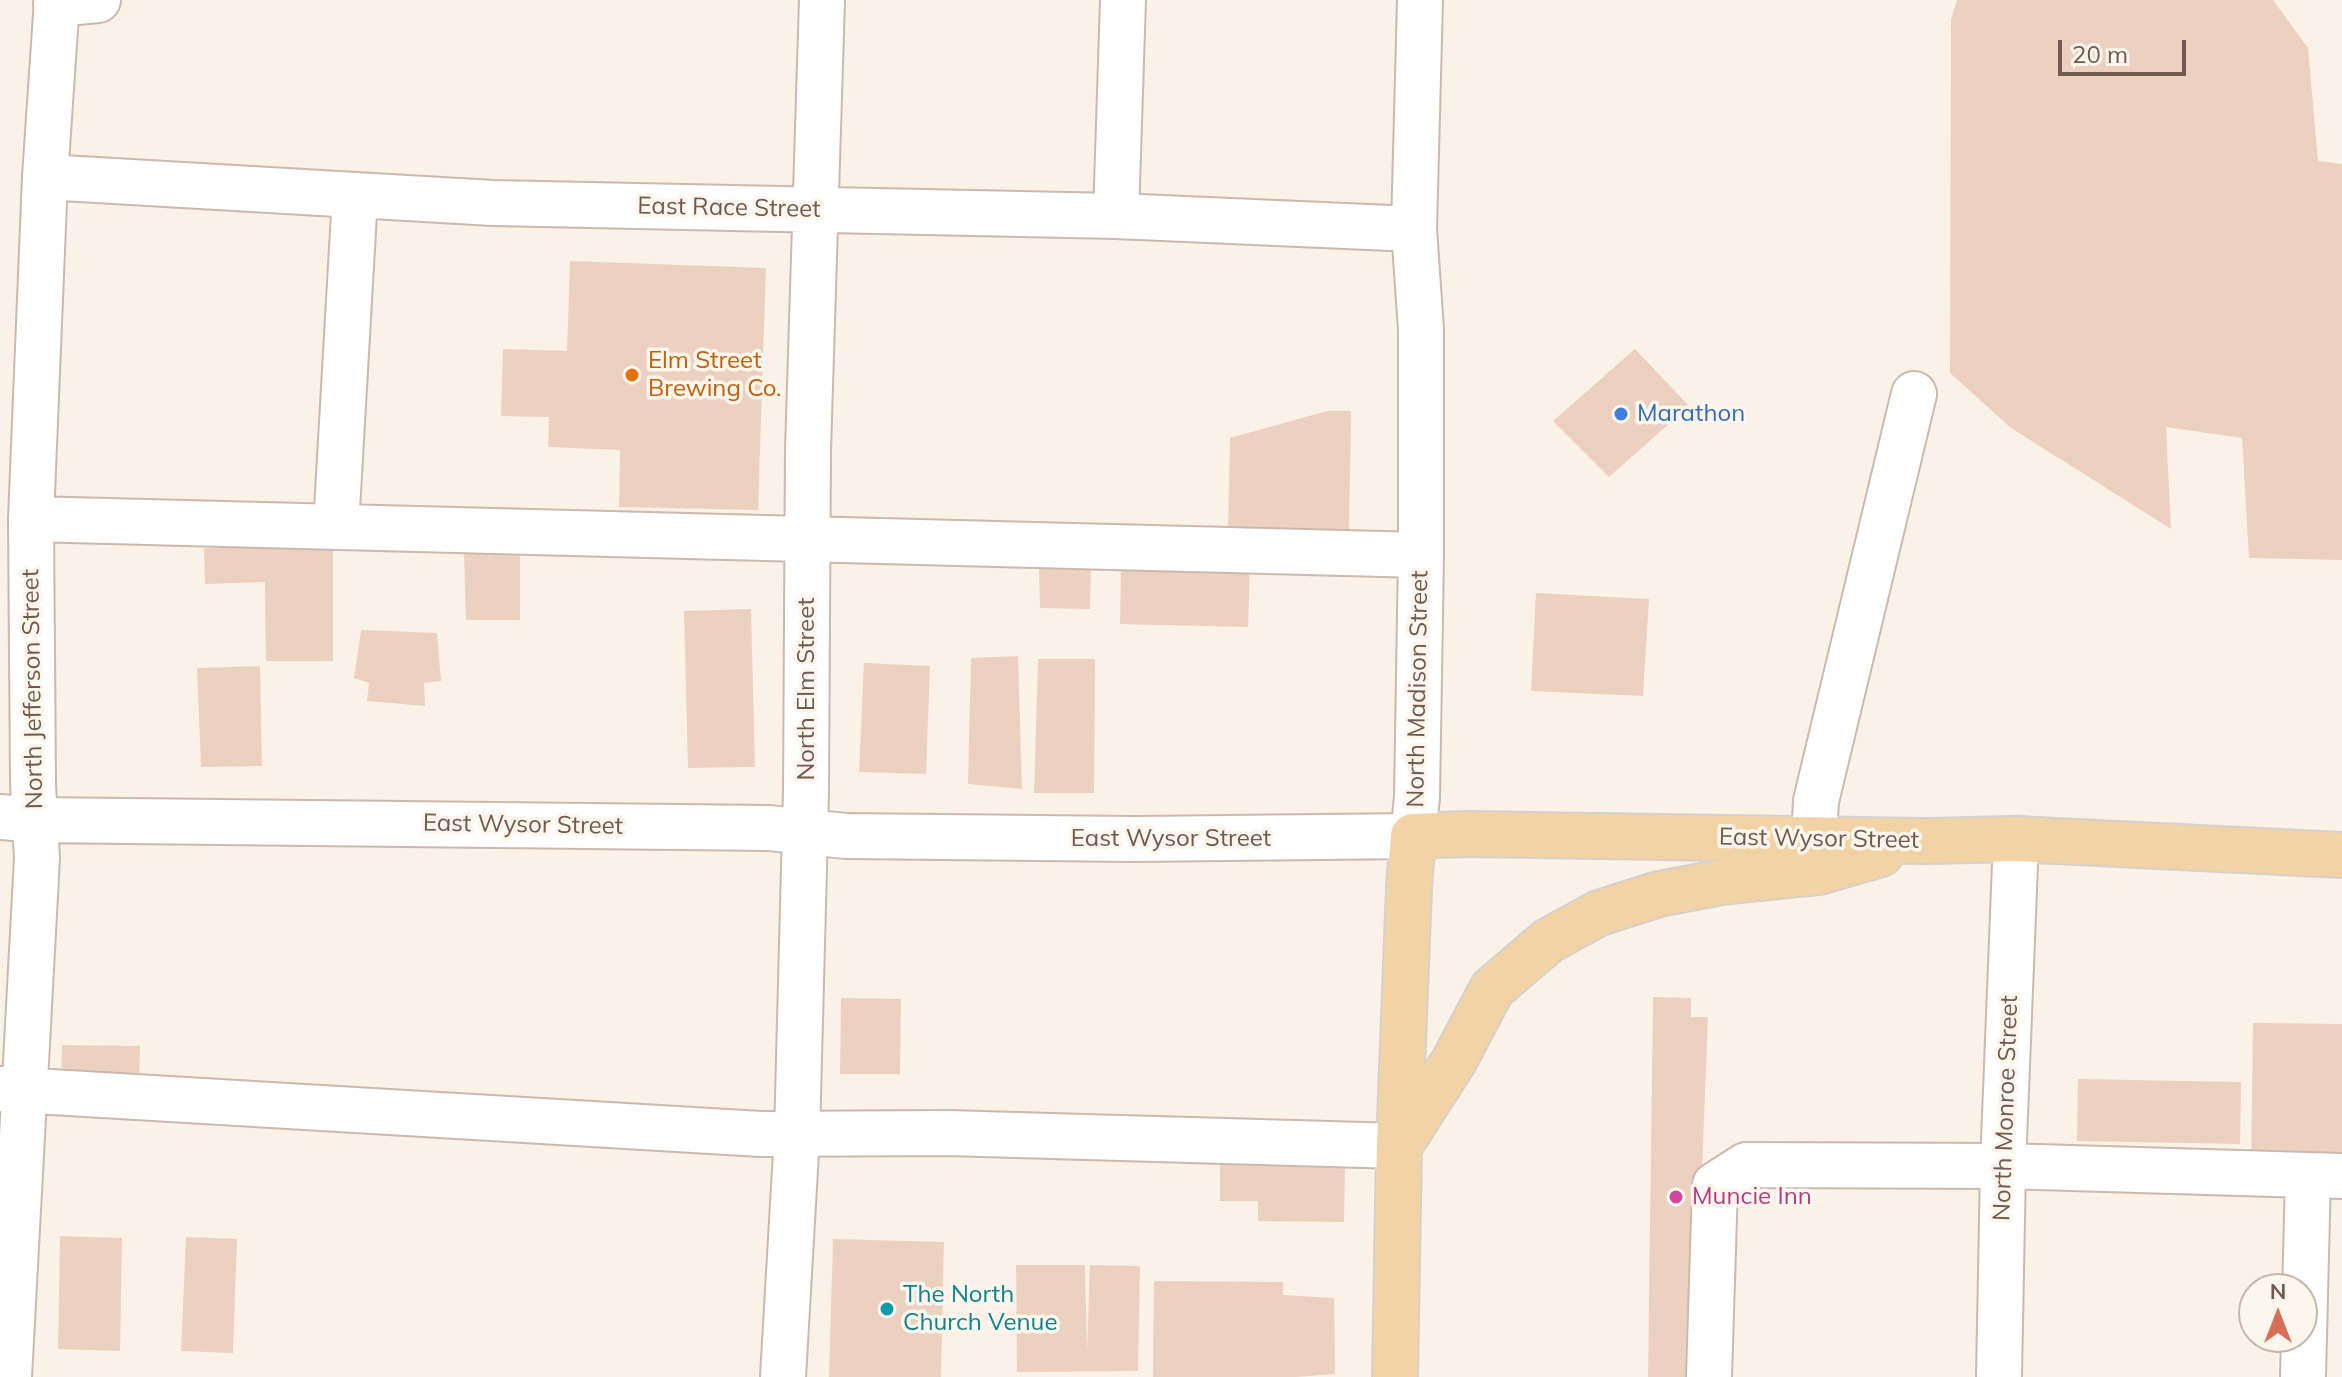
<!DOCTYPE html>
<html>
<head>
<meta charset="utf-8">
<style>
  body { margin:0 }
  #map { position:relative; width:2342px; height:1377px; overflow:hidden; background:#faf2e6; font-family:Mulish,sans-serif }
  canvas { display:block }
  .north { position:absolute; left:2238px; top:1273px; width:80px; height:80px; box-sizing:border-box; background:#fdf6ec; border:2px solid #c5b7ad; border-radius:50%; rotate:0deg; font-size:22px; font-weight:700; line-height:32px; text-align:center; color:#71594e }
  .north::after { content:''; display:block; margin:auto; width:28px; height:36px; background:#d77058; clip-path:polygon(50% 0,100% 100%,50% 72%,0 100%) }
  .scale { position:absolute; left:2058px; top:40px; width:128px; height:36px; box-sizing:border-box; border:4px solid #71594e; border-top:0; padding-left:10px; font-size:24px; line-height:28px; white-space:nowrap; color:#71594e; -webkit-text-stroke:6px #fdf6ec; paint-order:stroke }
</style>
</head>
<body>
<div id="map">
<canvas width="2342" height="1377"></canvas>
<div class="north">N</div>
<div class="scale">20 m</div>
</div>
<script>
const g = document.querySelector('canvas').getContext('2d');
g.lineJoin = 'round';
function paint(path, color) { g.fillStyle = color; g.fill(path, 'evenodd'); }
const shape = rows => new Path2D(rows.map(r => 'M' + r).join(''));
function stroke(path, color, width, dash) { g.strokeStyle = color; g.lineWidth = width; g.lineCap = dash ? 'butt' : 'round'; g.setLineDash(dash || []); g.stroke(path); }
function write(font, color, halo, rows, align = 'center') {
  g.font = font + ' Mulish,sans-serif'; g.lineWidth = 7; g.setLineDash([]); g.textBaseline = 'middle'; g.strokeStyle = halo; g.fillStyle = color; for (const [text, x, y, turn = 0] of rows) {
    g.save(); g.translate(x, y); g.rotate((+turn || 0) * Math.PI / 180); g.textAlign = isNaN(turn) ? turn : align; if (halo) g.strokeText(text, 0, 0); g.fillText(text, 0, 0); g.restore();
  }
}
const building = shape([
  [1957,0,2273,0,2308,48,2318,161,2342,164,2342,560,2249,558,2242,438,2166,427,2171,529,2011,428,1950,373,1951,20],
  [570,261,766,268,758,510,619,507,620,450,548,447,549,417,501,416,503,349,567,351],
  [1635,349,1689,406,1609,477,1553,421],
  [1327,411,1351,411,1349,532,1228,530,1230,438],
  [333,547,333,661,266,661,265,582,205,584,204,548],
  [464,554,520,554,520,620,466,620],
  [1121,560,1250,562,1248,627,1120,624],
  [1039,567,1091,567,1090,609,1040,608],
  [1536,593,1649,599,1643,696,1531,691],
  [751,609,755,767,688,768,684,611],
  [361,630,437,633,441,681,424,683,425,706,367,701,369,683,354,678],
  [1018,656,1022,789,968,784,971,658],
  [1038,659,1095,659,1094,793,1034,793],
  [864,663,930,666,926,774,859,772],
  [260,666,262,766,201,767,197,668],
  [1653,997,1691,998,1691,1017,1708,1017,1694,1377,1648,1377],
  [841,998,901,999,900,1074,840,1074],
  [2253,1023,2342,1024,2342,1165,2251,1163],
  [62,1045,140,1046,139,1091,61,1090],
  [2078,1079,2241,1082,2240,1144,2077,1141],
  [1220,1154,1345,1156,1344,1222,1258,1221,1258,1201,1220,1201],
  [60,1236,122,1238,120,1351,58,1349],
  [186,1237,237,1239,233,1353,181,1351],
  [833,1239,944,1242,941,1377,829,1377],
  [1016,1265,1085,1265,1087,1352,1090,1265,1140,1266,1138,1371,1017,1372],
  [1154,1281,1283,1282,1283,1295,1334,1298,1335,1374,1296,1377,1153,1377]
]);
const minor = shape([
  [56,4,98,0],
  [45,177,493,203,1116,216,1414,229],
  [1116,216,1123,0],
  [31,519,1421,555],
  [336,527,355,196],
  [0,817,36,820,769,828,846,836,1134,839,1413,836,1417,797,1421,555,1421,330,1414,229,1420,0],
  [1814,839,1816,801,1914,394],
  [0,1089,761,1134,947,1133,1399,1146],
  [9,1377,37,858,33,784,31,519,45,177,57,0],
  [783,1377,797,1135,806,791,808,450,822,0],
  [1709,1377,1715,1185,1746,1165,2003,1166,2342,1176],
  [1999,1377,2003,1166,2016,839],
  [2303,1377,2308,1175]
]);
const major = shape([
  [1400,1145,1454,1061,1492,989,1548,941,1599,913,1659,894,1722,882,1819,872,1881,854],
  [1395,1377,1399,1146,1409,887,1413,836,1467,834,1926,841,2016,839,2342,855]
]);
const markers = [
  [632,375,8,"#e8710a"],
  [1621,414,8,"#3f7fe0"],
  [1676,1197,8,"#d1479c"],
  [887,1309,8,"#0f9aa8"]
];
const streetNames = [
  ["East Race Street",729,208,1],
  ["North Jefferson Street",33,689,-91],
  ["North Elm Street",807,689,-90],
  ["North Madison Street",1418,689,-89],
  ["East Wysor Street",523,825,1],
  ["East Wysor Street",1171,839],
  ["East Wysor Street",1819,839,1],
  ["North Monroe Street",2006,1108,-88]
];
const foodNames = [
  ["Elm Street",648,361],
  ["Brewing Co.",648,389]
];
const shopNames = [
  ["Marathon",1637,414]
];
const hotelNames = [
  ["Muncie Inn",1692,1197]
];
const cultureNames = [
  ["The North",903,1295],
  ["Church Venue",903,1323]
];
paint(building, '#ecd1c1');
stroke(minor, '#cbb9ae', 48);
stroke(major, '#d7d1cd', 48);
stroke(minor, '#fff', 44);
stroke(major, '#f2d3a6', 44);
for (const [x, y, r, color] of markers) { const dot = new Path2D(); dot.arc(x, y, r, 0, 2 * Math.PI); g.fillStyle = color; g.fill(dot); stroke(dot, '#fdf6ec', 3); }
write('24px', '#71594e', '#fdf6ec', streetNames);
write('24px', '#c56008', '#fdf6ec', foodNames, 'left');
write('24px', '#366cbe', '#fdf6ec', shopNames, 'left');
write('24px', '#b23c85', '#fdf6ec', hotelNames, 'left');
write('24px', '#0d838f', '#fdf6ec', cultureNames, 'left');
</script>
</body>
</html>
